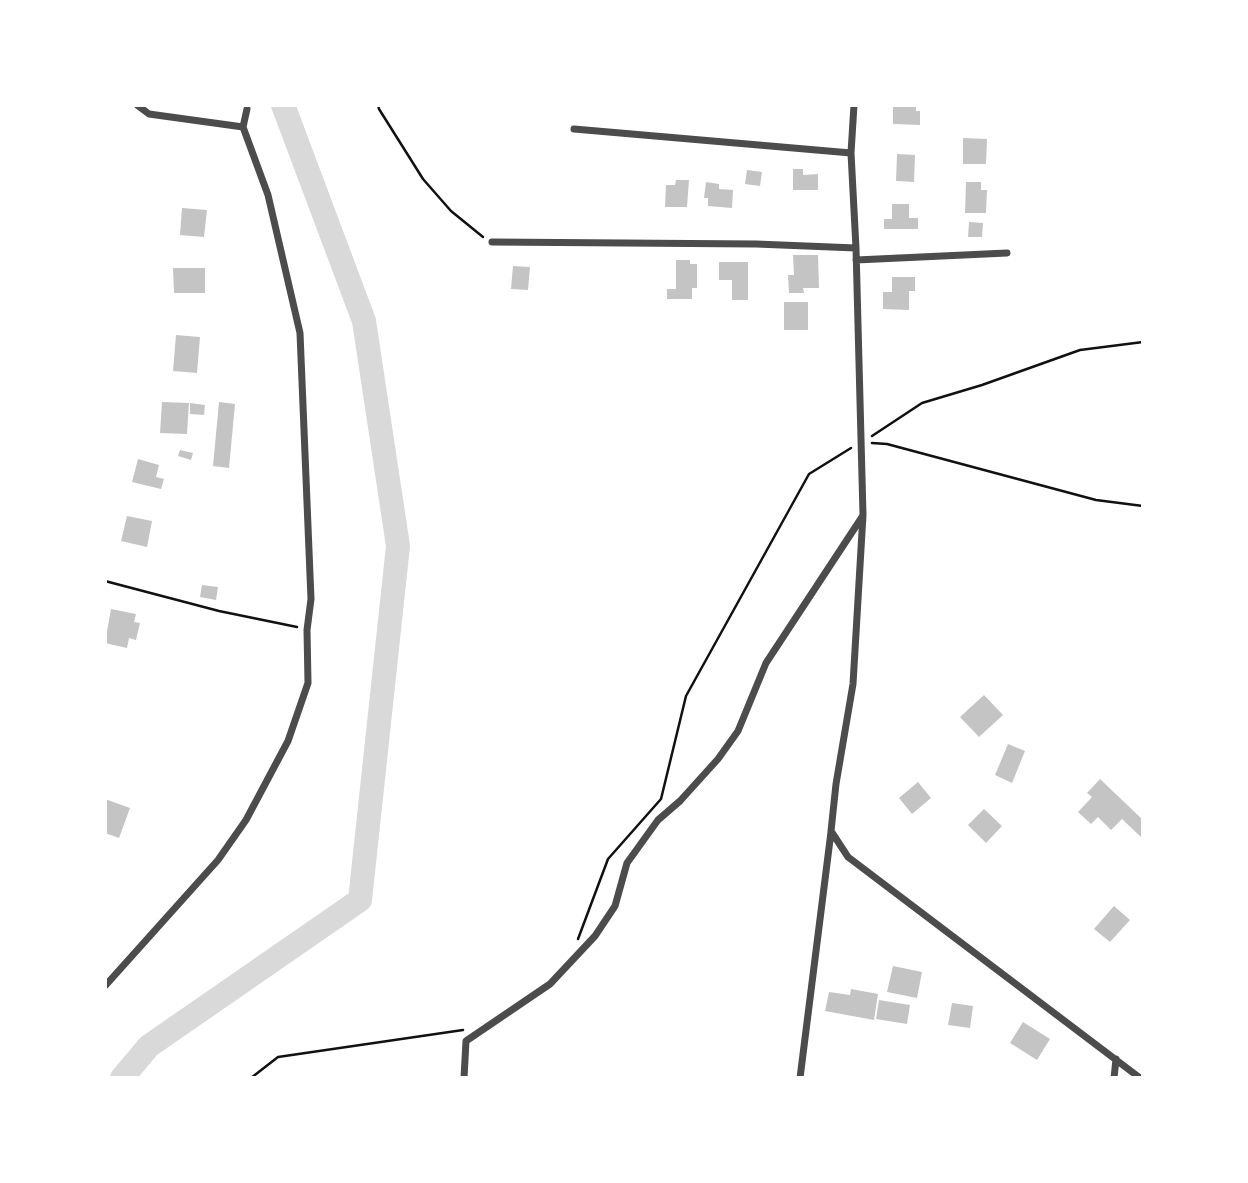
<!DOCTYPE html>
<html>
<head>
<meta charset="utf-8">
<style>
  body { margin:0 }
  #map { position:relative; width:1248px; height:1183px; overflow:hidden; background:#fff; font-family:"Source Serif 4",serif }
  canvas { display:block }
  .frame { position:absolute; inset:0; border:107px solid #fff; pointer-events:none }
</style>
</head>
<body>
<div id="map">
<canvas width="1248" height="1183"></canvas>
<div class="frame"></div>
</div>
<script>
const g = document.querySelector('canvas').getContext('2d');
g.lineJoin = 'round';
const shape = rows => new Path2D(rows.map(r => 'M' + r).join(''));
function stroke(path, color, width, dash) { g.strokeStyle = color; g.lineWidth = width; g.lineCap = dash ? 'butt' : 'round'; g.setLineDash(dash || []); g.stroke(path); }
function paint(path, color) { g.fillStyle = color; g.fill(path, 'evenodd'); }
const river = shape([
  [122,1078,149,1046,360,900,398,546,364,321,283,105]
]);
const building = shape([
  [893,105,916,105,916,111,920,111,920,125,893,124],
  [963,138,987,139,986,164,963,164],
  [897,154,915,155,914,182,896,181],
  [793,169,803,169,803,175,818,174,818,190,793,190],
  [747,170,762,172,760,186,745,184],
  [676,180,689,180,687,207,665,207,666,185,675,185],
  [706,182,719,184,719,189,733,190,732,208,708,206,708,198,704,198],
  [966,182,981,182,981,190,987,190,986,213,965,213],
  [892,204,909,204,909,218,918,218,918,229,884,229,884,219,892,219],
  [182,208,207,210,204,237,180,235],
  [969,222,983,223,982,237,968,237],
  [793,255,818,255,819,288,803,288,804,293,789,293,788,275,794,275],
  [676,260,690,260,690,264,697,264,697,288,692,288,692,299,667,299,667,289,676,289],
  [719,262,748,262,748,300,732,300,732,280,719,280],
  [513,266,530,267,528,290,511,289],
  [173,268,205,268,205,293,174,293],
  [892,277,915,277,915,291,909,291,909,310,883,309,883,292,892,292],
  [784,302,808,302,808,330,784,330],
  [176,335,200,337,197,373,173,371],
  [162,402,189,403,187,434,160,433],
  [219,402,235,404,229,468,213,466],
  [190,403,205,405,204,415,190,414],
  [180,450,193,453,191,460,178,456],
  [138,459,159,465,156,477,164,479,161,489,132,482],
  [127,516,152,521,147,547,121,541],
  [202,585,218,587,216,600,200,597],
  [111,609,136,614,134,622,140,623,136,640,129,638,127,648,105,643],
  [984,695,1003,715,979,737,960,717],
  [1008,744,1025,751,1012,783,995,775],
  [1100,779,1143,820,1143,839,1122,819,1111,830,1098,817,1091,824,1078,812,1092,797,1087,793],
  [918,782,931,798,912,814,899,798],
  [105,799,130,808,119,838,105,833],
  [984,809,1002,826,986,843,968,825],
  [1114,906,1130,920,1110,942,1094,929],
  [893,966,922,972,917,998,887,992],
  [851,989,878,994,874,1020,825,1011,829,992,850,995],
  [879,1000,910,1005,907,1024,876,1019],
  [952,1003,973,1006,970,1028,948,1025],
  [1023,1022,1050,1039,1037,1060,1010,1043]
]);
const path = shape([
  [378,105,379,109,423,179,451,211,483,237],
  [872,436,922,403,982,385,1080,350,1143,342],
  [872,443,887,444,1096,500,1143,506],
  [105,581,219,611,297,627],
  [578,939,608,859,661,799,686,696,809,474,851,448],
  [251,1078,278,1057,463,1030]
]);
const minor = shape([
  [137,105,149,114,243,127],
  [854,105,851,153,856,248,863,515,853,684,836,784,831,831,848,857,1140,1078],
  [574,129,851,153],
  [492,242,756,244,856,248],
  [856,260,1007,253],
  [105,986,218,860,246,820,288,741,308,683,307,630,311,599,300,333,268,195,243,127,247,109],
  [464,1078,466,1041,550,984,595,936,615,906,627,863,658,820,680,801,718,759,738,731,766,663,862,517],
  [800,1078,831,832],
  [1114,1078,1116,1059]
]);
stroke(river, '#d9d9d9', 24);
paint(building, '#c4c4c4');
stroke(path, '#111', 2.5);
stroke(minor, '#4c4c4c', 7);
</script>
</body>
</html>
